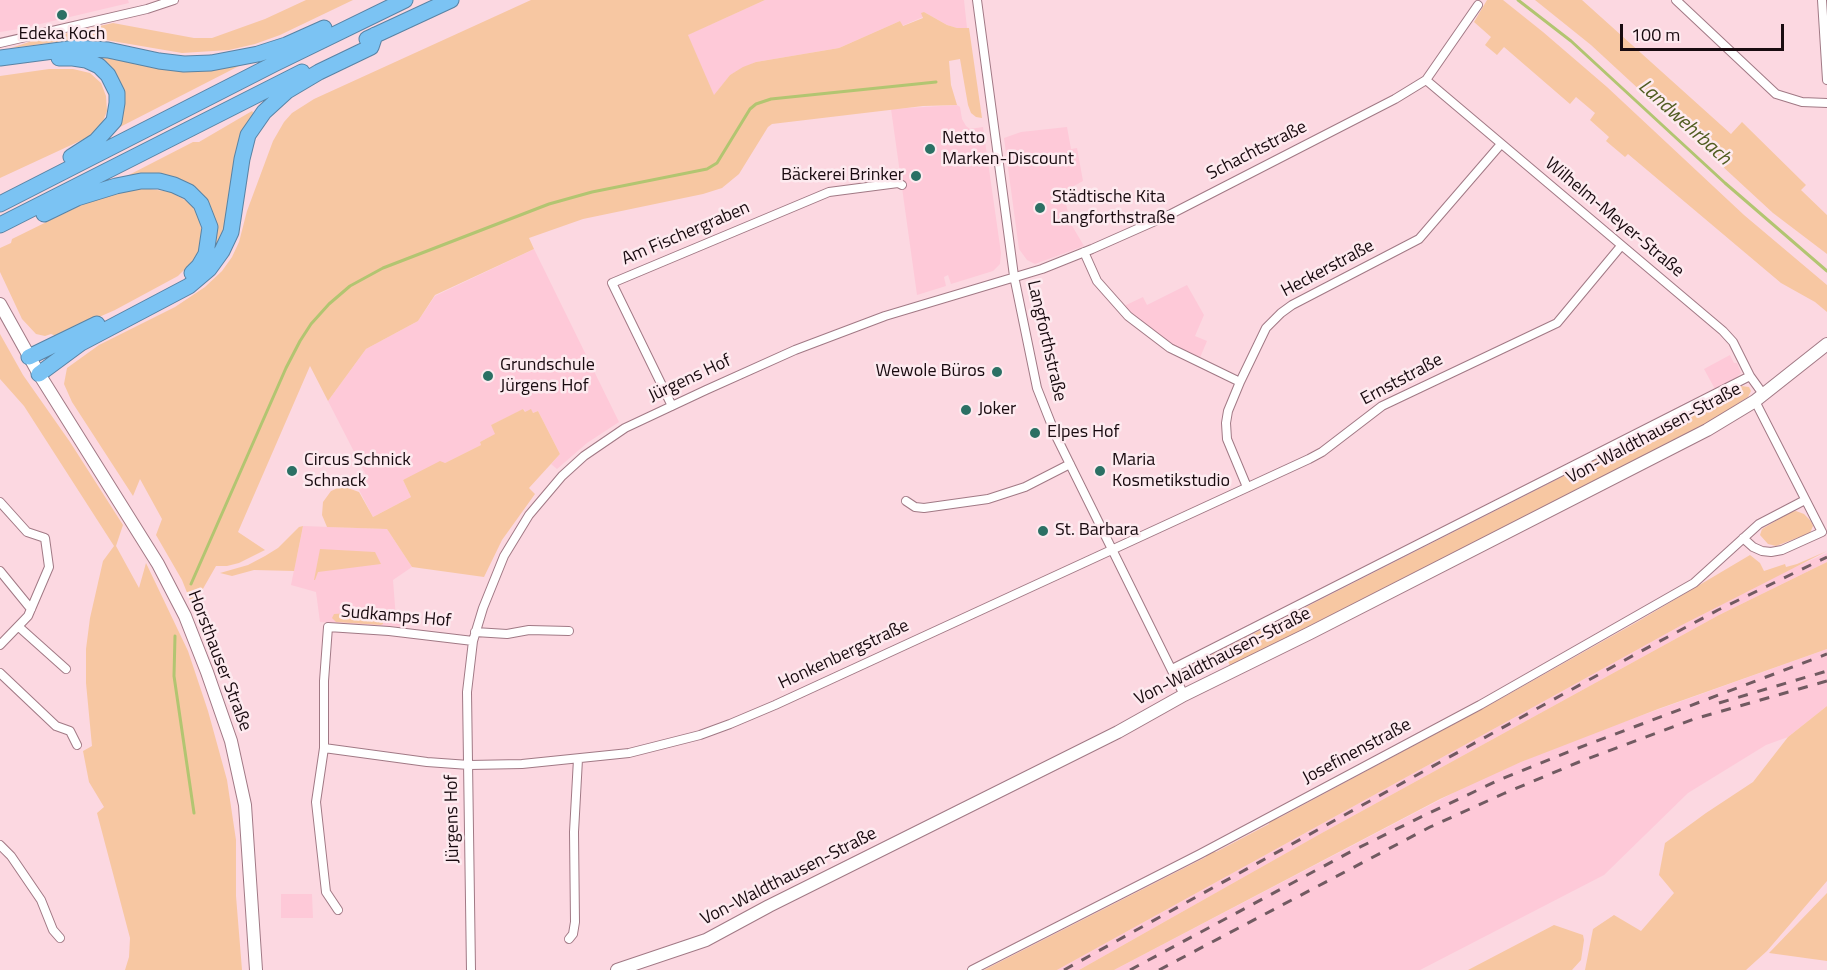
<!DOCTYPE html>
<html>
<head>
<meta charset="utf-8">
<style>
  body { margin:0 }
  #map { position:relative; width:1827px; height:970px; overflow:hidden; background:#fcd8e1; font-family:"Titillium Web",sans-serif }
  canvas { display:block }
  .scale { position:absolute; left:1620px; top:24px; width:164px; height:27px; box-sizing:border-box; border:3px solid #190b10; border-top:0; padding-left:8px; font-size:18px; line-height:21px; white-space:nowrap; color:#190b10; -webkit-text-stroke:4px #fdeaef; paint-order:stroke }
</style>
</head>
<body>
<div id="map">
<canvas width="1827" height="970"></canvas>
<div class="scale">100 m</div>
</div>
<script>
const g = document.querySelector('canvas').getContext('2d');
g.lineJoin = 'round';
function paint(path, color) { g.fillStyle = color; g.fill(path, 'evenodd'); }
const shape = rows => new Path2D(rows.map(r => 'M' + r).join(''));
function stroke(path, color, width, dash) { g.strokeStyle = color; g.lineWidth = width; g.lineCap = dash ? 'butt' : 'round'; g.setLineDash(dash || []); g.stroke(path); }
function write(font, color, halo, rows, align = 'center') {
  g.font = font + ' "Titillium Web",sans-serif'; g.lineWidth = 5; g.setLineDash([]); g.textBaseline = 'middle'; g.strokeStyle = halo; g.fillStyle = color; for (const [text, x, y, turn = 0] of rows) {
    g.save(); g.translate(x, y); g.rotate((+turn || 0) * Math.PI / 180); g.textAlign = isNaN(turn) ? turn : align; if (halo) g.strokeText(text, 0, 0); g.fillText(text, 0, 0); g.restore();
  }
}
const built = shape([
  [0,0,128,0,129,3,19,29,0,32],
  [765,0,964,0,967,28,957,28,947,25,924,12,923,17,902,26,900,21,839,48,756,62,730,75,714,96,687,35],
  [957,105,960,107,962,119,966,126,970,129,983,127,1001,253,1000,264,993,271,951,284,948,275,944,277,946,286,917,295,891,109],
  [1067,127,1071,149,1077,148,1083,181,1063,192,1071,224,1084,246,1035,264,1027,260,1019,249,1004,138,1021,132],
  [534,249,619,422,587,443,557,469,551,464,560,454,538,411,533,413,525,412,524,409,491,425,496,434,480,442,481,445,445,463,403,480,411,497,373,517,359,490,361,483,368,479,328,401,366,349,418,321,435,296],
  [1187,285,1204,315,1195,336,1207,341,1199,360,1170,343,1145,324,1124,306,1143,297,1147,305],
  [1730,355,1734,363,1737,363,1741,373,1737,377,1715,389,1704,369],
  [303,526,387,529,412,567,393,580,396,619,402,627,320,622,316,592,291,585],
  [1827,553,1827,562,1719,615,1320,834,1079,970,1057,970,1682,625,1773,577],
  [1827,649,1827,706,1788,737,1766,745,1688,793,1604,875,1420,970,1114,970,1478,780,1573,740],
  [281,894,312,894,313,918,281,918]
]);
const green = shape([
  [306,0,353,0,280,35,255,44,229,50,182,53,106,40,79,39,11,48,32,41,113,23,194,38,212,38,265,19],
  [531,0,765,0,688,35,714,95,730,75,743,67,756,62,839,48,900,21,903,26,923,18,921,13,924,12,947,25,957,28,969,28,982,118,976,117,971,113,968,105,960,59,949,61,951,85,957,105,923,106,772,124,768,127,739,174,722,188,703,194,583,219,529,238,534,249,435,295,418,321,366,349,328,401,310,366,238,532,265,550,239,563,227,566,216,566,196,601,190,600,182,580,156,535,162,519,140,479,133,496,72,402,64,384,67,368,99,345,175,307,205,287,222,271,232,257,239,242,247,211,273,141,284,122,292,113,314,99],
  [1487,0,1503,0,1543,32,1607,87,1744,215,1827,285,1827,312,1815,302,1781,283,1628,154,1625,157,1606,141,1609,137,1590,120,1595,113,1576,97,1570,104,1504,47,1497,55,1485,45,1491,37,1474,22],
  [1535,0,1582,0,1731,134,1742,122,1806,185,1801,190,1827,215,1827,254,1773,213,1591,45],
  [95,54,238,64,239,66,120,127,117,125,120,114],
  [49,69,73,69,90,73,101,83,106,96,107,111,99,131,82,140,0,178,0,76],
  [252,111,255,115,230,218,214,258,202,200,123,178,193,142,199,142],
  [143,188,171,192,185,200,193,207,198,216,202,232,201,247,195,259,178,276,115,310,56,336,51,334,45,336,36,334,22,319,0,272,0,248,11,243,12,239,79,206,108,196],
  [0,334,23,375,70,442,123,525,116,546,139,588,146,563,188,651,208,711,227,780,236,840,236,896,242,970,125,970,129,957,130,938,97,813,104,807,89,782,83,751,92,746,86,683,86,649,90,618,103,561,114,546,24,406,0,379],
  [1741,386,1749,387,1751,391,1748,397,1711,421,1565,497,1230,666,1223,650,1216,654,1219,660,1194,672,1188,667],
  [523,409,525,412,531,409,533,413,538,411,560,454,529,488,535,494,502,540,484,577,412,567,387,529,327,527,322,515,323,502,331,491,338,488,345,487,359,492,373,517,411,497,403,480,440,461,445,463,481,445,480,442,495,434,491,425],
  [1796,511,1804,514,1811,521,1813,526,1810,533,1776,546,1768,544,1760,535,1762,529,1791,512],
  [303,526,294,571,254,570,232,576,220,573,248,565,265,556,278,548,299,527],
  [320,549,375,552,381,564,318,572,315,580,314,580],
  [1827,551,1682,625,1057,970,984,970,1206,857,1207,853,1212,851,1216,852,1269,824,1270,820,1279,818,1495,702,1637,622,1750,555,1760,563,1764,571,1785,564,1786,567,1797,564],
  [1827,562,1827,649,1658,709,1521,762,1440,799,1114,970,1079,970,1320,834,1719,615],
  [381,611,383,613,383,624,381,625,336,622,332,618,334,614],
  [1827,706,1827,881,1767,951,1746,970,1585,970,1593,929,1614,915,1641,931,1674,893,1659,875,1665,843,1706,813,1753,782,1788,737],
  [1827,893,1827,961,1769,953],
  [1554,925,1583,935,1584,940,1581,960,1572,970,1468,970]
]);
const stream = shape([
  [1518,0,1571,41,1725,183,1827,271],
  [191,584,286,368,300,341,311,324,329,304,350,286,383,268,549,204,592,192,707,169,717,163,750,109,756,104,771,99,936,82],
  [175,636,174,676,194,813]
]);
const street = shape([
  [977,0,1014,276,1037,388,1056,436,1184,695],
  [1676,0,1776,94,1802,102,1827,103],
  [1822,0,1827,80],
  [0,43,147,9,174,0],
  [1426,80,1723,331,1733,342,1750,376,1763,394],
  [1084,252,1097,281,1128,316,1170,348,1240,382],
  [672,406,612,283,829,192,898,183,902,185],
  [1247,487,1227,439,1226,423,1228,411,1240,382,1266,328,1281,313,1292,305,1419,239,1501,144],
  [906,501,915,507,924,508,988,499,1025,487,1070,464],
  [0,502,27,532,45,538,49,567,28,616,0,645],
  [1743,538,1753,547,1762,551,1771,552,1782,550,1822,532,1755,401],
  [0,571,31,609],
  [19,627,66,669],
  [475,632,507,634,529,630,569,631],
  [1172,669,1750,376],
  [0,673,56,726,70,731,77,745],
  [324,748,324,681,328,627,389,631,473,641],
  [0,845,11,856,41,900,53,930,60,938],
  [338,910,326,892,316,802,324,748,427,762,469,765,522,764,629,753,700,735,730,724,775,705,1309,459,1322,452,1382,406,1557,323,1621,246],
  [569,939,573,934,575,922,574,832,578,759],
  [471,970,467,692,473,641,483,608,504,556,529,515,562,476,584,456,625,428,706,390,795,350,885,316,1042,269,1092,249,1171,214,1395,99,1426,80,1478,5],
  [972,970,1200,854,1480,705,1694,583,1759,524,1805,500]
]);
const secondary = shape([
  [0,304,39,374,158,564,185,616,207,672,231,741,245,805,256,970],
  [617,970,706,940,769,906,1118,732,1184,695,1310,633,1707,430,1755,401,1827,344]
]);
const highway = shape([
  [367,39,451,0],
  [0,58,76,48,108,50,159,61,184,64,211,63,258,54,286,45,324,28],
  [59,58,73,58,86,60,99,66,108,75,117,93,117,103,114,121,96,141,71,157],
  [0,204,274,64,405,0],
  [44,214,77,198,116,186,141,181,159,181,174,185,189,192,201,204,210,227,206,254,199,266,192,273],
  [0,225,302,72],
  [29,357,97,324],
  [39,374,81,343,189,286,209,269,222,251,231,232,242,159,248,135,264,112,287,91,319,72,371,47,375,35]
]);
const rail = shape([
  [1719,703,1827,671],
  [1064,970,1634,655,1718,610,1827,557],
  [1130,970,1352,851,1425,815,1499,780,1573,750,1827,654],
  [1159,970,1430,827,1505,793,1579,762,1694,719,1827,681]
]);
const markers = [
  [62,15,6,"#2b7064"],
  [930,149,6,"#2b7064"],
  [916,176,6,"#2b7064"],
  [1040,208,6,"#2b7064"],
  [997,372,6,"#2b7064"],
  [488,376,6,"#2b7064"],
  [966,410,6,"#2b7064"],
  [1035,433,6,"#2b7064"],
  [292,471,6,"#2b7064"],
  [1100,471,6,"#2b7064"],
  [1043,531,6,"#2b7064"]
];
const poiNames = [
  ["Edeka Koch",62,35,"center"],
  ["Netto",942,139],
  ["Marken-Discount",942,160],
  ["Bäckerei Brinker",904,176,"right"],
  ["Städtische Kita",1052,198],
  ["Langforthstraße",1052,219],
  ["Grundschule",500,366],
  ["Jürgens Hof",500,387],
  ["Wewole Büros",985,372,"right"],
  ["Joker",978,410],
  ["Elpes Hof",1047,433],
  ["Circus Schnick",304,461],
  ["Schnack",304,482],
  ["Maria",1112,461],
  ["Kosmetikstudio",1112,482],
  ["St. Barbara",1055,531]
];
const streetNames = [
  ["Schachtstraße",1257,151,-27],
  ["Wilhelm-Meyer-Straße",1614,218,40],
  ["Am Fischergraben",686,234,-23],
  ["Heckerstraße",1328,269,-28],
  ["Langforthstraße",1046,341,77],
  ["Jürgens Hof",690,379,-25],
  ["Ernststraße",1402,380,-28],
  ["Von-Waldthausen-Straße",1654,434,-28],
  ["Sudkamps Hof",396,617,5],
  ["Honkenbergstraße",844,655,-25],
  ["Von-Waldthausen-Straße",1223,657,-27],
  ["Horsthauser Straße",219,661,69],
  ["Josefinenstraße",1357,752,-28],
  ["Jürgens Hof",453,819,-91],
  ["Von-Waldthausen-Straße",789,877,-27]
];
const waterNames = [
  ["Landwehrbach",1684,123,42]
];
paint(built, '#fec9d8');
paint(green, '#f7c7a2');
stroke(stream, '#b2c571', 3);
stroke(street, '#a17985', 10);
stroke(secondary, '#a17985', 14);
stroke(highway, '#5983a4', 17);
stroke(street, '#fff', 8);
stroke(secondary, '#fff', 12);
stroke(highway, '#7bc3f3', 15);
stroke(rail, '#715a61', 3, [10, 10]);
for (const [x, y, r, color] of markers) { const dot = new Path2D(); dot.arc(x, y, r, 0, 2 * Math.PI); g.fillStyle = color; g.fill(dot); stroke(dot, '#fdeaef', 2); }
write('18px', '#190b10', '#fdeaef', poiNames, 'left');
write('18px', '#190b10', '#fdeaef', streetNames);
write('italic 20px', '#505d21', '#fdeaef', waterNames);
</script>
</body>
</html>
